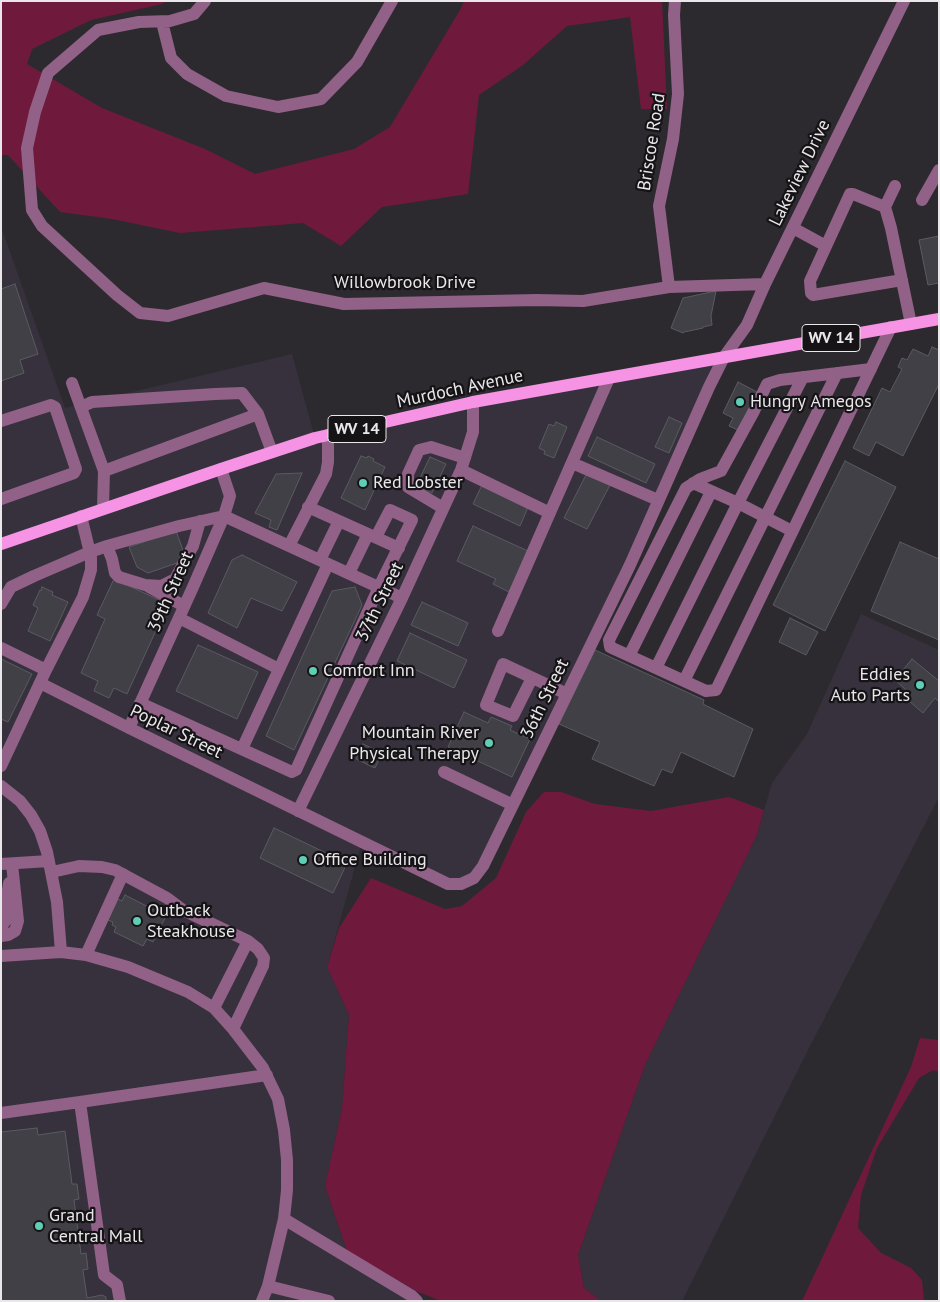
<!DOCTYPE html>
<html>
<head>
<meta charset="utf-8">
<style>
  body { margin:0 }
  #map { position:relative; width:940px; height:1302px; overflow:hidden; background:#2d2a2f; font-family:"PT Sans",sans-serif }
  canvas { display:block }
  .frame { position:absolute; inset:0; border:2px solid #e9e7ea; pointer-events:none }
</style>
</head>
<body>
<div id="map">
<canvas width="940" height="1302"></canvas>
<div class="frame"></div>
</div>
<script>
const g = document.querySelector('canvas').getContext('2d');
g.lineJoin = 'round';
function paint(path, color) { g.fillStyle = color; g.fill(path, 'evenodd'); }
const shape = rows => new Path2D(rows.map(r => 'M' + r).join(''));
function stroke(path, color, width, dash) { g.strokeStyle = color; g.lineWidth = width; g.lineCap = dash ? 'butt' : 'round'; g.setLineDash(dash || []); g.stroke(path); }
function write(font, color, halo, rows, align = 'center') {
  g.font = font + ' "PT Sans",sans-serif'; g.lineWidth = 4.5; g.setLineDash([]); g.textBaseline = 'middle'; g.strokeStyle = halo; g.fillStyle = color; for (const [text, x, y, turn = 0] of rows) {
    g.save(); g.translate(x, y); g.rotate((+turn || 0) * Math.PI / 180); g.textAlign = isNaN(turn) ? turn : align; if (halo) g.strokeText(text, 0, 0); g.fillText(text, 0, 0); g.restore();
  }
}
const built = shape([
  [1,232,3,232,65,408,292,354,315,438,724,357,483,866,461,884,362,842,327,967,349,1015,342,1108,325,1186,347,1251,416,1291,414,1301,1,1301],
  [861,614,939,650,939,797,808,1050,682,1301,601,1301,584,1288,578,1255,645,1065,757,835,772,783,807,734]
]);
const green = shape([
  [1,1,167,1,162,4,91,20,32,49,27,64,102,108,205,149,255,174,354,149,390,127,460,10,464,1,662,1,667,109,641,109,630,17,567,26,523,65,479,95,468,194,382,207,341,246,303,223,180,233,112,219,60,212,8,155,1,155],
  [544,792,561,792,595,804,651,811,729,797,764,810,757,835,645,1065,578,1255,584,1288,601,1301,441,1301,416,1291,347,1251,325,1186,342,1108,349,1015,327,967,339,928,371,878,445,909,462,906,496,878,526,812],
  [920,1038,939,1040,939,1072,933,1070,919,1078,877,1148,861,1195,858,1228,881,1253,911,1268,922,1280,924,1301,802,1301,911,1067]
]);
const building = shape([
  [939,236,939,283,928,285,919,240,939,236],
  [15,284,38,354,20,360,24,373,1,381,1,289,15,284],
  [716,291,711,316,712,325,703,327,703,328,684,332,683,333,671,328,683,298,716,291],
  [932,347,939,350,939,384,903,456,876,442,869,456,853,448,882,388,890,392,902,369,898,367,902,358,907,360,913,349,928,356,932,347],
  [738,382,757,392,738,430,729,426,733,418,723,413,738,382],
  [669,417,682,423,669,453,655,447,669,417],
  [556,422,567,427,554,458,544,454,545,451,539,448,549,424,554,426,556,422],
  [597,437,655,464,646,483,588,456,597,437],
  [361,456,367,458,368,456,374,459,373,461,385,467,365,510,341,498,361,456],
  [430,457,446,464,432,493,419,487,421,483,418,482,430,457],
  [845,461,896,487,825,631,773,605,845,461],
  [302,473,277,530,269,527,271,520,255,513,276,474,302,473],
  [587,473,610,485,587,529,564,518,587,473],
  [483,483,529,505,520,526,473,504,483,483],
  [473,526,528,551,509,592,493,584,496,579,457,561,473,526],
  [176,531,183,550,177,563,148,573,137,567,129,547,176,531],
  [900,542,939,559,939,640,871,611,900,542],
  [242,555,297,582,282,611,251,598,237,628,208,613,232,560,242,555],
  [114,579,168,604,127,694,114,688,109,698,94,691,98,681,81,673,105,619,97,615,114,579],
  [42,587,53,592,52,595,68,602,50,641,28,631,38,608,33,605,40,590,41,591,42,587],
  [355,587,362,605,294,750,266,736,332,591,355,587],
  [422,602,468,623,458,646,411,625,422,602],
  [790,618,818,632,806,655,779,642,790,618],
  [410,633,467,660,454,688,397,661,410,633],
  [198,645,258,672,237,719,176,691,198,645],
  [595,650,704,700,703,704,753,729,734,777,681,752,672,773,662,769,654,786,592,759,600,742,559,724,595,650],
  [1,659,32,674,8,722,1,719,1,659],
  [912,659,939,681,939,702,935,698,923,713,902,695,906,690,895,680,912,659],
  [464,712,488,723,491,717,512,726,510,730,530,739,512,777,448,747,464,712],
  [363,744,382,753,375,768,356,759,363,744],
  [274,828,347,863,333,893,260,858,274,828],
  [125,895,166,916,153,942,147,939,143,946,114,932,116,927,112,925,113,922,108,920,118,899,122,901,125,895],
  [37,1128,38,1135,65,1131,72,1184,77,1184,79,1199,74,1200,81,1254,86,1253,88,1269,83,1270,87,1298,102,1295,106,1297,106,1301,1,1301,1,1132,37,1128]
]);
const minor = shape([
  [205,1,194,14,170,21,139,22,98,30,48,73,35,112,27,148,32,210,42,226,117,295,140,313,168,316,264,288,344,304,537,300,583,301,669,287,765,284],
  [162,22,171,58,187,74,226,96,278,107,321,99,357,62,392,1],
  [895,186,885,207,891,228,911,324],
  [922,200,939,170],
  [885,207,853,194,850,194,810,281,811,293,813,295,902,280],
  [793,228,826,246],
  [669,287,659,206,673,139,678,94,674,15,675,1],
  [871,369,780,380,767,384,754,411,721,471,700,479,686,488,609,640,610,647,706,691,716,690,891,327],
  [72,383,104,471,103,509],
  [81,407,92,402,215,394,242,393,258,414],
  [1,421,51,405,55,407,76,469,74,473,1,499],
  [572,463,658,500],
  [461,470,550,513],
  [104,471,258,414,272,452],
  [693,483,738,503,792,531],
  [308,507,399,548],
  [443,508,408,487,408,474,419,450,431,447,465,458],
  [107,546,112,559,115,573,119,577,145,585,161,586,175,579,193,546,200,521],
  [289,546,326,474,328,462,328,435],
  [320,560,339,521],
  [349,573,368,534],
  [149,587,184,606],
  [1,604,11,587,34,576,90,552,107,546,179,526,224,516,402,598],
  [179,618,279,669],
  [498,631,609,378],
  [1,648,46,670],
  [629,656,711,492],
  [656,668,738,503,803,377],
  [532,678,513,716,486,705,503,664,567,694],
  [684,681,837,373],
  [40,683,129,728,448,884,461,884,474,878,483,866,630,565,709,387,724,357,747,325,765,284,904,1],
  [140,703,292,772,296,770,379,587,412,520,390,510,376,537],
  [129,728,193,587,224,516,230,496,221,469],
  [242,749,328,564],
  [1,766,46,670,83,597,91,570,91,557,81,516],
  [444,772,513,805],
  [1,786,20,801,31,815,40,831,47,852,57,902,61,952],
  [298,811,402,598,461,470,473,432,473,402],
  [1,864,49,861],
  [52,872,79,866,102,867,115,870,167,898,183,910,248,941,258,949,264,958,263,966,233,1029],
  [1,927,7,919,7,897,9,883],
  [1,936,8,935,15,931,18,921,12,864],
  [86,955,123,874],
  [1,956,61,952,86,955,128,967,188,992,214,1008,233,1029,263,1068,278,1099,284,1130,287,1160,287,1190,284,1219,268,1286,262,1301],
  [214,1008,248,941],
  [80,1102,267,1075],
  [1,1113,80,1102,104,1275,117,1285,120,1301],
  [284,1219,412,1296,417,1301],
  [268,1286,329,1301]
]);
const major = shape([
  [1,544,221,469,315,438,473,402,939,319]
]);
const markers = [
  [740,402,5,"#5eceb7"],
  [363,483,5,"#5eceb7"],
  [313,671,5,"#5eceb7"],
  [920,685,5,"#5eceb7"],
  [489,743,5,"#5eceb7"],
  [303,860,5,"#5eceb7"],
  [137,921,5,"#5eceb7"],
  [39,1226,5,"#5eceb7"]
];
const shields = [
  [831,338,58],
  [357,429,58]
];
const shieldNames = [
  ["WV 14",831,338],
  ["WV 14",357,429]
];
const streetNames = [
  ["Briscoe Road",652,142,-81],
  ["Lakeview Drive",800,173,-64],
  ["Willowbrook Drive",405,283],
  ["Murdoch Avenue",460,389,-12],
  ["39th Street",171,592,-66],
  ["37th Street",380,602,-64],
  ["36th Street",545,699,-64],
  ["Poplar Street",176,732,26]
];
const poiNames = [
  ["Hungry Amegos",750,402],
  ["Red Lobster",373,483],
  ["Comfort Inn",323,671],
  ["Eddies",910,675,"right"],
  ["Auto Parts",910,696,"right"],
  ["Mountain River",479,733,"right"],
  ["Physical Therapy",479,754,"right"],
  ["Office Building",313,860],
  ["Outback",147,911],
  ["Steakhouse",147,932],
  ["Grand",49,1216],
  ["Central Mall",49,1237]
];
paint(built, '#36313c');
paint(green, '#6f1a3c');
paint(building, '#404046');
stroke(building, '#5a5b61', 1);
stroke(minor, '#916187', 12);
stroke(major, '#f793e4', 12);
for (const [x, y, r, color] of markers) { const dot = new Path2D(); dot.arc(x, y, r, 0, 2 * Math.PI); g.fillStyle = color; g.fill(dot); stroke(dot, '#151316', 2); }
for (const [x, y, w] of shields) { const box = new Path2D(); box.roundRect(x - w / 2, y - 13.5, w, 27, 4); g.fillStyle = '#151316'; g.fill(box); stroke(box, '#e9e7ea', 1); }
write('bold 16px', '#e9e7ea', null, shieldNames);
write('18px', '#e9e7ea', '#151316', streetNames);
write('18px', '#e9e7ea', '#151316', poiNames, 'left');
</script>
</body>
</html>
